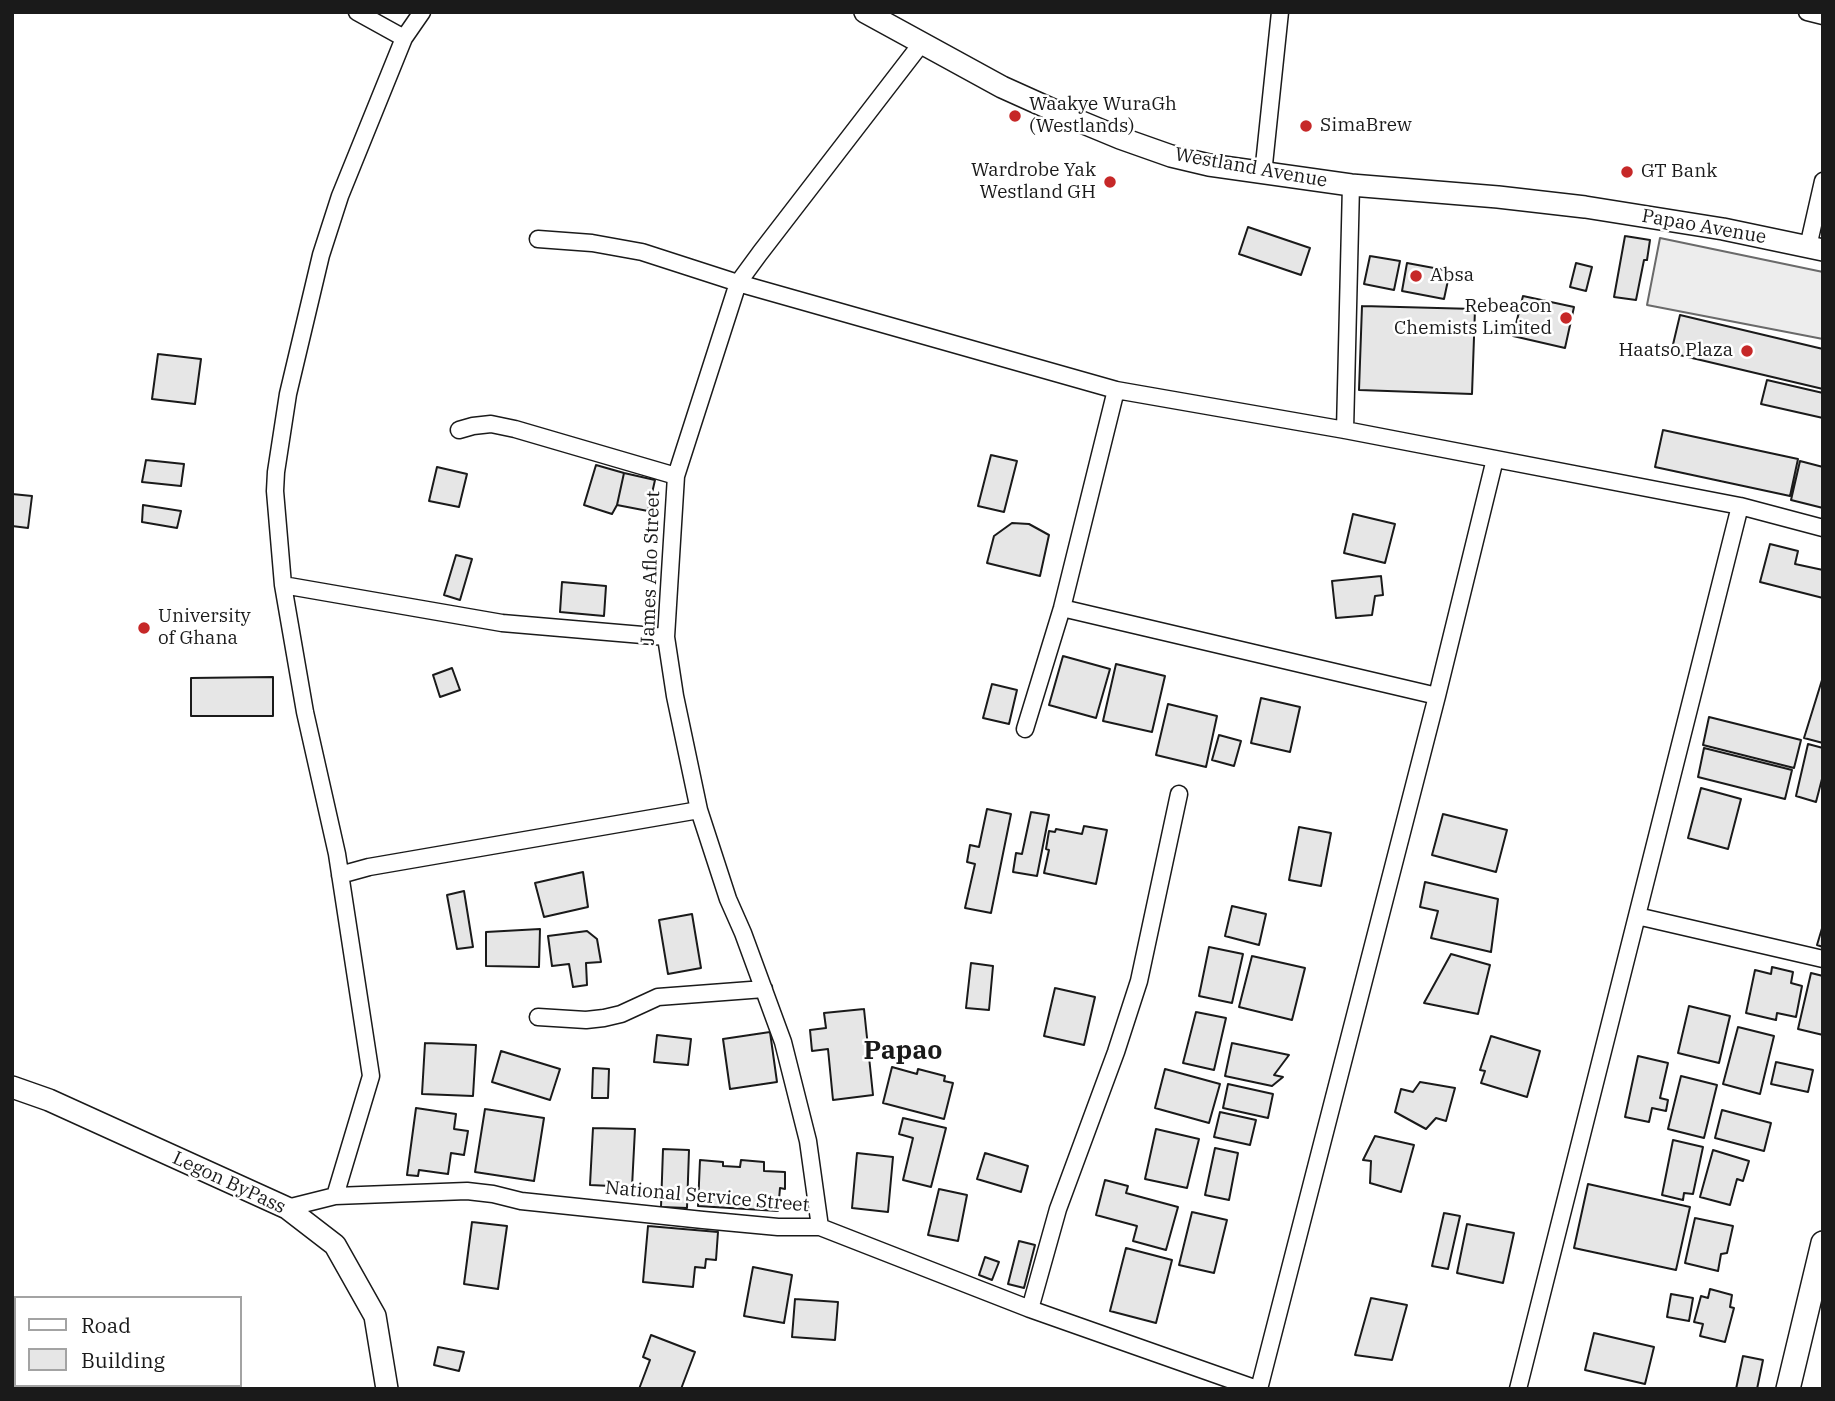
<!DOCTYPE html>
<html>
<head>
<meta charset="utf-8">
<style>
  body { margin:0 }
  #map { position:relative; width:1835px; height:1401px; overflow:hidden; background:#fff; font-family:"IBM Plex Serif",serif }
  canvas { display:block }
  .frame { position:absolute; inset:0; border:14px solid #1a1a1a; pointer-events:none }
  .legend { position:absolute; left:14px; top:1296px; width:228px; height:91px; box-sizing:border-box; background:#fff; border:2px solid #a3a3a3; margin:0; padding:9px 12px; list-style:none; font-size:21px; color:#1a1a1a }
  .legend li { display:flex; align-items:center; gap:14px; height:35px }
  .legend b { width:35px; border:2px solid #a3a3a3 }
</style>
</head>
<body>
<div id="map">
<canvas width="1835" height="1401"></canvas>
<div class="frame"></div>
<ul class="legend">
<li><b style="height:9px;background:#fff"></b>Road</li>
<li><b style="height:19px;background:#e6e6e6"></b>Building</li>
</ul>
</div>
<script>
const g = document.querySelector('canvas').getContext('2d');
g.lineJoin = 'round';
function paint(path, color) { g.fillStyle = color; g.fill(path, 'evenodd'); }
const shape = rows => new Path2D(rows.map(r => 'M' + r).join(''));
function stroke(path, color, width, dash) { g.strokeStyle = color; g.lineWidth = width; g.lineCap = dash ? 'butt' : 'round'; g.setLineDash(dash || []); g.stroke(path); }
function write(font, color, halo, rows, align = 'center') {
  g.font = font + ' "IBM Plex Serif",serif'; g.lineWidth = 5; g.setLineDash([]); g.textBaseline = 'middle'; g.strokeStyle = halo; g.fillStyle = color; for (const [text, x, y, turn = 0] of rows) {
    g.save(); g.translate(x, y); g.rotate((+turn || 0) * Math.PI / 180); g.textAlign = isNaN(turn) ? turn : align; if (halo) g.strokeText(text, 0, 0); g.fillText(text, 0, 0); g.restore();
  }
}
const parking = shape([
  [1660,238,1823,272,1823,339,1647,305,1660,238]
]);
const building = shape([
  [1248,227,1310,248,1301,275,1239,254,1248,227],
  [1625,236,1650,240,1647,260,1644,260,1636,300,1614,297,1625,236],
  [1370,256,1400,261,1394,290,1364,284,1370,256],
  [1407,263,1450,271,1444,299,1402,291,1407,263],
  [1576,263,1592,267,1586,291,1570,287,1576,263],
  [1523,296,1574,307,1565,348,1513,336,1523,296],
  [1362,306,1475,309,1472,394,1359,390,1362,306],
  [1680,315,1823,349,1823,389,1671,353,1680,315],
  [158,354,201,359,195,404,152,399,158,354],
  [1767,380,1823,393,1823,418,1761,404,1767,380],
  [1663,430,1798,459,1790,496,1655,467,1663,430],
  [991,455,1017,461,1004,512,978,506,991,455],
  [146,460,184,464,181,486,142,482,146,460],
  [1800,461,1823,467,1823,508,1791,500,1800,461],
  [596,465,624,473,617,505,612,514,584,505,596,465],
  [437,467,467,474,459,507,429,501,437,467],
  [624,473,655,480,648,511,617,505,624,473],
  [12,494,32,496,28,528,12,526,12,494],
  [143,505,181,511,177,528,142,522,143,505],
  [1353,514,1395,524,1385,563,1344,553,1353,514],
  [1012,523,1029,524,1049,535,1040,576,987,563,994,536,1012,523],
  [1770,544,1798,551,1795,564,1823,570,1823,598,1760,582,1770,544],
  [456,555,472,559,460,600,444,595,456,555],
  [1381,576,1383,595,1375,596,1372,615,1336,618,1332,581,1381,576],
  [562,582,606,586,604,616,560,612,562,582],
  [1063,656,1110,669,1096,718,1049,705,1063,656],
  [1116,664,1165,676,1152,732,1103,721,1116,664],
  [452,668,460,690,440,697,433,675,452,668],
  [273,677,273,716,191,716,191,678,273,677],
  [1822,680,1823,681,1823,743,1804,738,1822,680],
  [992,684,1017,690,1009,724,983,718,992,684],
  [1261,698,1300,707,1290,752,1251,743,1261,698],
  [1168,704,1217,716,1206,767,1156,755,1168,704],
  [1709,717,1801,740,1794,768,1703,745,1709,717],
  [1219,735,1241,741,1234,766,1212,760,1219,735],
  [1808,744,1823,748,1823,775,1816,802,1796,796,1808,744],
  [1704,748,1792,770,1785,799,1698,777,1704,748],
  [1701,788,1741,799,1728,849,1688,838,1701,788],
  [987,809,1011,814,991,913,965,908,975,864,967,862,970,845,979,847,987,809],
  [1031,812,1049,815,1037,876,1013,872,1016,853,1022,854,1031,812],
  [1443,814,1507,830,1496,872,1432,855,1443,814],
  [1084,826,1107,830,1096,884,1044,873,1049,850,1046,849,1049,831,1055,832,1056,829,1082,834,1084,826],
  [1299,827,1331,833,1321,886,1289,880,1299,827],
  [583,872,588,907,544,917,535,883,583,872],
  [1425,882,1498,899,1491,952,1431,938,1438,911,1420,907,1425,882],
  [464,891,473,947,457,949,447,895,464,891],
  [1232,906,1266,914,1259,945,1225,936,1232,906],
  [692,914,701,968,668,974,659,920,692,914],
  [1823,925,1823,947,1817,945,1823,925],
  [540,929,539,967,486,966,486,932,540,929],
  [587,931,597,939,601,962,586,963,587,985,573,987,569,964,552,966,548,936,587,931],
  [1209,947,1243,954,1232,1003,1199,996,1209,947],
  [1451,954,1490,965,1478,1014,1424,1003,1451,954],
  [1252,956,1305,968,1292,1020,1239,1007,1252,956],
  [971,963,993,966,989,1010,966,1008,971,963],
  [1772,967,1793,972,1791,983,1802,986,1796,1017,1777,1013,1776,1020,1746,1013,1755,970,1771,974,1772,967],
  [1811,973,1823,976,1823,1035,1798,1029,1811,973],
  [1055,988,1095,997,1084,1045,1044,1036,1055,988],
  [1689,1006,1730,1016,1719,1063,1678,1053,1689,1006],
  [864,1009,873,1095,833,1100,828,1049,812,1051,810,1030,826,1028,824,1013,864,1009],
  [1196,1012,1226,1018,1214,1070,1183,1063,1196,1012],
  [1738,1027,1774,1036,1760,1094,1723,1084,1738,1027],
  [770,1032,777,1082,730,1089,723,1039,770,1032],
  [657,1035,691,1039,688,1065,654,1062,657,1035],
  [1491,1036,1540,1051,1527,1097,1481,1083,1485,1071,1480,1070,1491,1036],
  [425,1043,476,1045,473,1096,422,1094,425,1043],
  [1232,1043,1289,1055,1274,1075,1283,1077,1272,1086,1225,1076,1232,1043],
  [501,1051,560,1069,550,1100,492,1082,501,1051],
  [1638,1056,1668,1063,1660,1098,1668,1100,1666,1111,1652,1108,1649,1122,1625,1117,1638,1056],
  [1776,1062,1813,1070,1808,1092,1771,1084,1776,1062],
  [892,1067,917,1074,918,1069,945,1076,944,1081,953,1083,944,1119,883,1103,892,1067],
  [593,1068,609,1069,608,1098,592,1098,593,1068],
  [1165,1069,1220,1084,1209,1123,1155,1108,1165,1069],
  [1681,1076,1717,1085,1704,1138,1668,1129,1681,1076],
  [1420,1082,1455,1088,1446,1121,1436,1118,1426,1129,1395,1112,1401,1089,1413,1092,1420,1082],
  [1228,1084,1273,1094,1268,1118,1223,1108,1228,1084],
  [416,1108,456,1114,454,1129,468,1131,464,1155,451,1153,448,1174,419,1170,418,1176,407,1175,416,1108],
  [485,1109,544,1118,534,1181,475,1172,485,1109],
  [1722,1110,1771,1123,1764,1151,1715,1138,1722,1110],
  [1220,1112,1256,1120,1250,1145,1214,1137,1220,1112],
  [903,1118,946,1128,931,1187,903,1180,913,1138,899,1134,903,1118],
  [593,1128,635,1129,632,1187,590,1185,593,1128],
  [1156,1129,1199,1139,1187,1188,1145,1179,1156,1129],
  [1375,1136,1414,1145,1401,1192,1370,1183,1371,1161,1363,1160,1375,1136],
  [1673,1140,1703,1147,1693,1194,1684,1193,1683,1200,1662,1195,1673,1140],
  [1215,1148,1238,1153,1229,1200,1205,1195,1215,1148],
  [663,1149,689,1150,687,1208,661,1207,663,1149],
  [1713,1150,1749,1161,1743,1181,1737,1179,1730,1205,1700,1197,1713,1150],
  [857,1153,893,1157,888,1212,852,1208,857,1153],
  [985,1153,1028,1166,1021,1192,977,1179,985,1153],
  [700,1160,723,1162,723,1166,740,1167,741,1160,764,1162,764,1171,785,1172,785,1189,780,1188,778,1211,698,1206,700,1160],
  [1105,1180,1128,1186,1126,1193,1178,1207,1166,1250,1133,1241,1137,1226,1096,1215,1105,1180],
  [1588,1184,1690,1207,1676,1270,1574,1248,1588,1184],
  [939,1189,967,1195,958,1241,928,1235,939,1189],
  [1192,1212,1227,1220,1214,1273,1179,1265,1192,1212],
  [1444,1213,1460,1216,1448,1269,1432,1266,1444,1213],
  [1695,1218,1733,1226,1727,1253,1721,1254,1718,1271,1685,1263,1695,1218],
  [472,1222,507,1226,498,1289,464,1284,472,1222],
  [1467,1224,1514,1233,1503,1283,1457,1273,1467,1224],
  [648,1226,718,1232,716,1260,706,1259,705,1268,695,1267,693,1287,643,1282,648,1226],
  [1019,1241,1035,1245,1024,1288,1008,1284,1019,1241],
  [1126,1248,1172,1260,1156,1323,1110,1311,1126,1248],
  [985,1257,999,1262,992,1280,979,1275,985,1257],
  [753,1267,792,1275,784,1323,744,1316,753,1267],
  [1710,1289,1732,1295,1730,1307,1734,1308,1725,1342,1700,1336,1703,1324,1694,1322,1701,1296,1708,1298,1710,1289],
  [1671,1294,1693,1298,1689,1321,1667,1317,1671,1294],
  [1371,1298,1407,1305,1392,1360,1355,1355,1371,1298],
  [795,1299,838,1302,835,1340,792,1337,795,1299],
  [1594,1333,1654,1347,1645,1384,1585,1370,1594,1333],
  [651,1335,695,1352,681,1389,639,1389,650,1360,643,1357,651,1335],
  [438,1347,464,1352,459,1371,434,1365,438,1347],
  [1743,1356,1763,1360,1757,1389,1736,1389,1743,1356]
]);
const minor = shape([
  [357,12,404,38],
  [1807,12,1823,16],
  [1263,174,1280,12],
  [538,239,592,243,642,252,738,283,1116,390,1345,430,1740,506,1823,528],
  [1808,247,1823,181],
  [459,430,473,426,491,424,515,429,676,476],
  [1345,430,1351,185],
  [283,585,502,623,666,637],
  [1062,608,1437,696],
  [1025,729,1062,608,1116,390],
  [340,875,369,867,699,810],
  [1637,916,1823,959],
  [538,1017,586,1020,604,1018,621,1014,658,997,764,989],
  [335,1196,371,1076,337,854,305,712,283,585,275,491,276,472,288,394,321,255,340,196,404,38,422,12],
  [287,1208,335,1196,467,1191,493,1194,521,1201,703,1220,778,1227,820,1227,1030,1309,1257,1389],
  [820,1227,808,1141,783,1042,743,933,728,899,699,810,675,696,666,637,676,476,738,283,760,253,921,44],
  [1030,1309,1058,1209,1116,1052,1139,981,1179,794],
  [1259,1389,1437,696,1495,459],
  [1518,1389,1740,506]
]);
const tertiary = shape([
  [865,12,1002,87,1062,114,1120,138,1171,156,1209,165,1351,185,1498,197,1585,207,1723,229,1823,250],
  [12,1087,49,1100,287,1208,335,1245,375,1316,387,1389]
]);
const secondary = shape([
  [1788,1389,1823,1243]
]);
const markers = [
  [1015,116,7,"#c62828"],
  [1306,126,7,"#c62828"],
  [1627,172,7,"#c62828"],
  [1110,182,7,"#c62828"],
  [1416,276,7,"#c62828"],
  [1566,318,7,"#c62828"],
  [1747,351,7,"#c62828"],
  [144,628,7,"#c62828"]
];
const poiNames = [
  ["Waakye WuraGh",1029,105],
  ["(Westlands)",1029,127],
  ["SimaBrew",1320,126],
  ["Wardrobe Yak",1096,171,"right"],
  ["Westland GH",1096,193,"right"],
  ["GT Bank",1641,172],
  ["Absa",1430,276],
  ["Rebeacon",1552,307,"right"],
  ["Chemists Limited",1552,329,"right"],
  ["Haatso Plaza",1733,351,"right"],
  ["University",158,617],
  ["of Ghana",158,639]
];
const streetNames = [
  ["Westland Avenue",1251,168,10],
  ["Papao Avenue",1704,227,10],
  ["James Aflo Street",651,568,-88],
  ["Legon ByPass",229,1183,25],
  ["National Service Street",707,1197,5]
];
const districtNames = [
  ["Papao",903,1051]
];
paint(parking, '#ededed');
stroke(parking, '#6a6a6a', 2);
paint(building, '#e6e6e6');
stroke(building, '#1a1a1a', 2);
stroke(minor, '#1a1a1a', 19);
stroke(tertiary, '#1a1a1a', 24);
stroke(secondary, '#1a1a1a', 26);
stroke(minor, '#fff', 16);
stroke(tertiary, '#fff', 21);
stroke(secondary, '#fff', 23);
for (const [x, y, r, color] of markers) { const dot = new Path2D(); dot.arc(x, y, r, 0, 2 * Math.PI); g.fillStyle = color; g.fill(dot); stroke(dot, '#fff', 2.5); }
write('19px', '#1a1a1a', '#fff', poiNames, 'left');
write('19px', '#1a1a1a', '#fff', streetNames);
write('bold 26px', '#1a1a1a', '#fff', districtNames);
</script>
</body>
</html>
